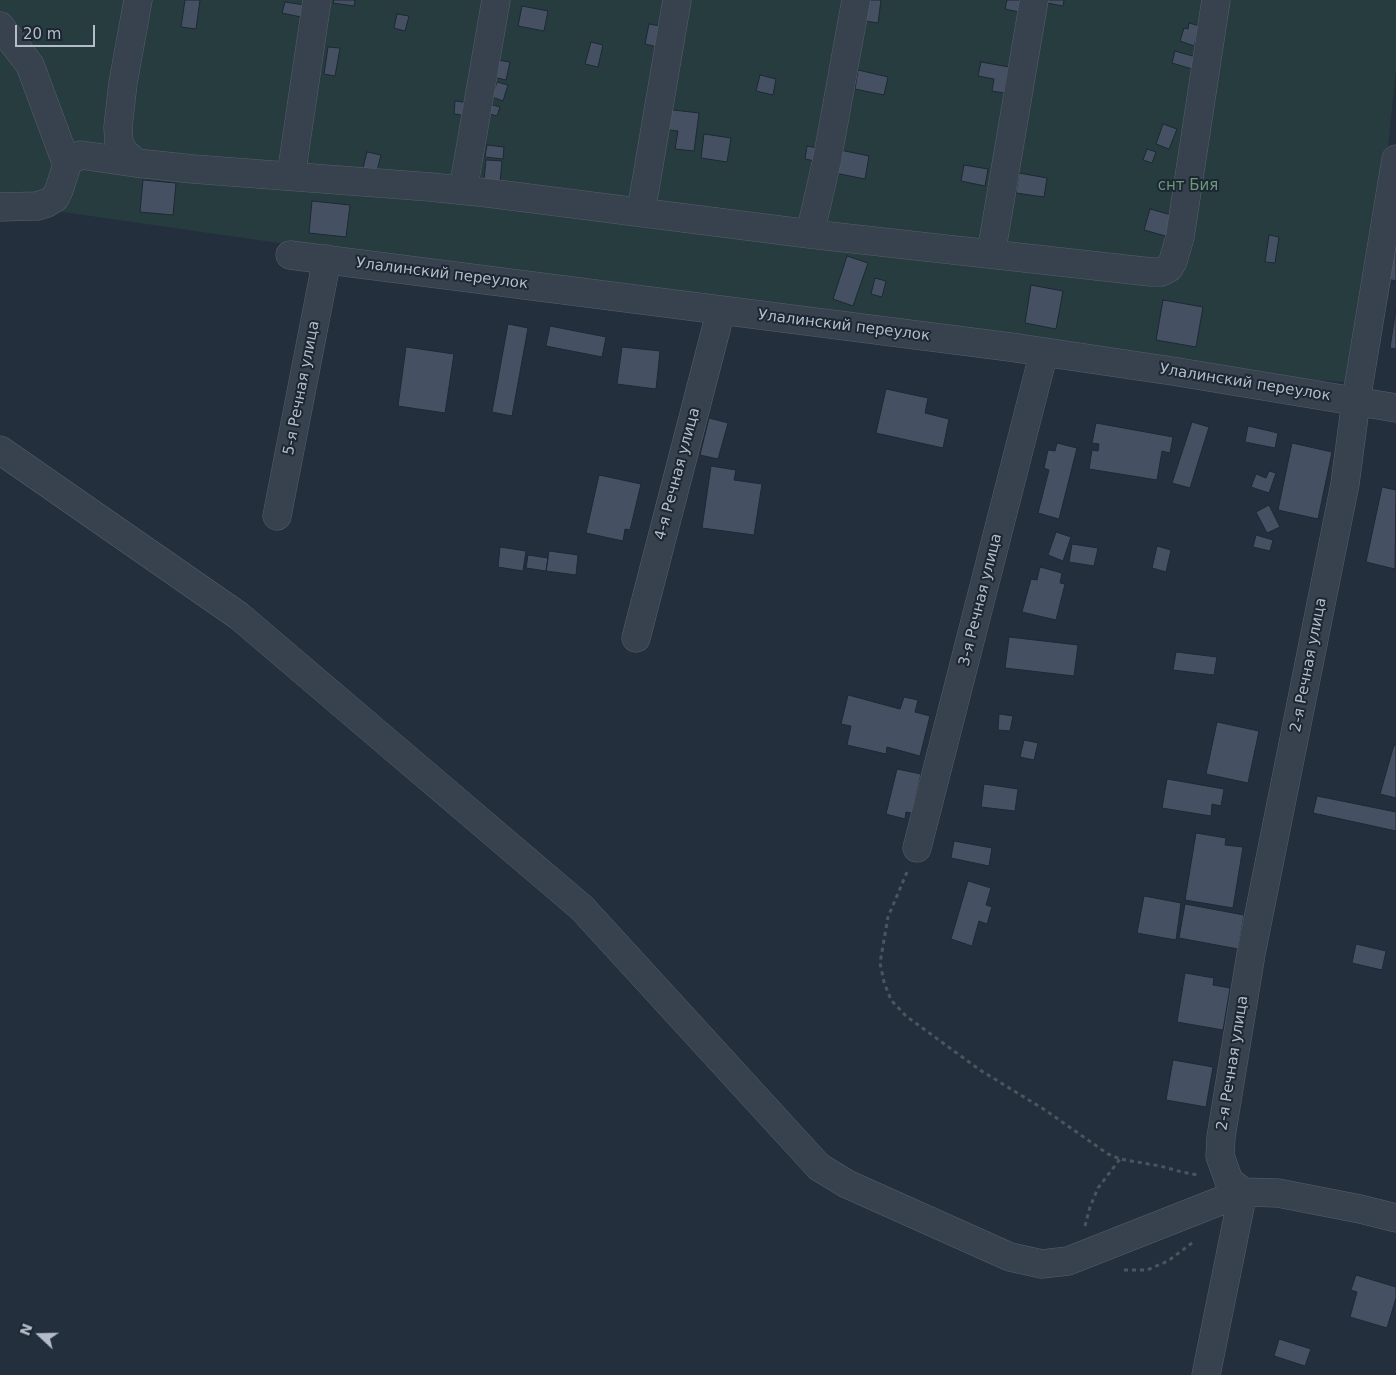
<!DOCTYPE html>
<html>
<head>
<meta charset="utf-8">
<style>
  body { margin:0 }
  #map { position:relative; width:1396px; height:1375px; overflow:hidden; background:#242f3e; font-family:"DejaVu Sans",sans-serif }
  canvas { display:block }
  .north { position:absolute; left:15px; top:1310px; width:50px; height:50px; -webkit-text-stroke:4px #1d2633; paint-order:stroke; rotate:291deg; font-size:14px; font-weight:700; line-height:20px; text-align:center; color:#b4bcc9 }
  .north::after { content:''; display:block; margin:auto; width:18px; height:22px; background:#b4bcc9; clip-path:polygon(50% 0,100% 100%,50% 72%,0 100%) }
  .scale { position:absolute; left:15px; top:25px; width:80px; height:22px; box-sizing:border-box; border:2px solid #b4bcc9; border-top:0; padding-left:6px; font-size:15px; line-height:18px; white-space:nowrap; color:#b4bcc9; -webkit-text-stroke:4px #1d2633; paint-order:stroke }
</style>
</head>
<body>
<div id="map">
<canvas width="1396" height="1375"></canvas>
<div class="north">N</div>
<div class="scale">20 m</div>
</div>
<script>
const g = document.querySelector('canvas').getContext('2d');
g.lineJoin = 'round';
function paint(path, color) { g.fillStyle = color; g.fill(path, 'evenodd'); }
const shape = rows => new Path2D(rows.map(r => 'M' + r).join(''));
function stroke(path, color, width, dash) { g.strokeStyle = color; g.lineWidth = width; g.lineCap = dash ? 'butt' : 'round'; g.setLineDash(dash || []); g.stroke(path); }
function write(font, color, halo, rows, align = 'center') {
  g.font = font + ' "DejaVu Sans",sans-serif'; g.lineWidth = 4; g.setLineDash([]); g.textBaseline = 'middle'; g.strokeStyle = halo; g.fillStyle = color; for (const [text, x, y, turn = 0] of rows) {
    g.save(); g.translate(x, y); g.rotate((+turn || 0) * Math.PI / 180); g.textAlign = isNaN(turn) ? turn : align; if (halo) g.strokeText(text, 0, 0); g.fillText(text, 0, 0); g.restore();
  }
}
const green = shape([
  [0,0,1396,0,1396,69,1364,383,1172,371,0,203]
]);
const building = shape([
  [185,0,200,0,196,29,181,27,185,0],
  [334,0,355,0,354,6,333,3,334,0],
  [868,0,881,0,878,23,865,21,868,0],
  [1007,0,1022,0,1019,12,1005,9,1007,0],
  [1042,0,1064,0,1063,6,1042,2,1042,0],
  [285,2,304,5,301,17,282,13,285,2],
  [522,6,548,11,544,31,518,26,522,6],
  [397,14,409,16,405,31,394,28,397,14],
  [1189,23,1200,26,1194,46,1180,41,1184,28,1188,29,1189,23],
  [649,24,666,27,661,48,645,44,649,24],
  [591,42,603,45,598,67,585,64,591,42],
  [328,47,340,48,335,76,324,74,328,47],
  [1175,51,1196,57,1192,69,1172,63,1175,51],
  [497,60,510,62,506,80,493,77,497,60],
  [981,62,1009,67,1004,93,992,91,994,79,978,76,981,62],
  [858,70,888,77,884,95,855,89,858,70],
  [760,75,776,79,773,95,756,91,760,75],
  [497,82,508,85,503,101,492,97,497,82],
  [455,101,470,103,468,116,454,114,455,101],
  [489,104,500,107,497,116,486,113,489,104],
  [665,109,699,113,694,151,675,149,678,131,662,129,665,109],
  [1163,124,1177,129,1169,149,1156,144,1163,124],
  [704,134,731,138,727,162,701,158,704,134],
  [487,145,504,147,503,159,485,157,487,145],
  [807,146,822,149,820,162,805,159,807,146],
  [1147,149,1156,152,1152,163,1143,160,1147,149],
  [840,150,869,156,865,179,835,173,840,150],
  [367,152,381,155,376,175,362,172,367,152],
  [486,160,502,161,500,182,484,180,486,160],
  [964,165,988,169,985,186,961,181,964,165],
  [1019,173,1047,178,1044,197,1016,193,1019,173],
  [143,180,176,183,173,215,140,212,143,180],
  [312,201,350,205,346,237,309,233,312,201],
  [1150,209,1175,216,1169,237,1144,230,1150,209],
  [1269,235,1279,237,1275,263,1265,262,1269,235],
  [1395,247,1396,247,1396,281,1387,279,1395,247],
  [847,256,868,263,853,306,833,299,847,256],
  [875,278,886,281,882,297,871,294,875,278],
  [1031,285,1063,291,1056,329,1025,323,1031,285],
  [1163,300,1203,307,1196,347,1156,340,1163,300],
  [1396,308,1396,349,1390,348,1396,308],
  [508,324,528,328,512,416,492,412,508,324],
  [550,326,606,337,602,357,546,346,550,326],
  [406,347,454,354,445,413,398,406,406,347],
  [622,347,660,351,656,389,617,384,622,347],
  [886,389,928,398,925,413,949,419,943,448,876,433,886,389],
  [709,418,728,423,718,459,700,455,709,418],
  [1192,422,1209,427,1190,488,1172,483,1192,422],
  [1096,423,1173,437,1170,453,1162,451,1157,480,1089,469,1092,450,1098,451,1099,444,1092,443,1096,423],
  [1248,426,1278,433,1275,448,1245,442,1248,426],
  [1057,443,1077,448,1059,519,1038,513,1049,470,1044,468,1048,450,1055,451,1057,443],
  [1292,443,1332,452,1318,519,1278,510,1292,443],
  [711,466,736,470,734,480,762,484,754,535,702,528,711,466],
  [1269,471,1276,473,1269,493,1251,487,1256,474,1266,478,1269,471],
  [599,475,641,484,630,530,625,529,623,541,586,533,599,475],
  [1382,487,1396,490,1395,569,1366,562,1382,487],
  [1269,505,1280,527,1267,533,1256,512,1269,505],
  [1056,532,1071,537,1063,561,1048,555,1056,532],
  [1256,535,1273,540,1270,551,1253,547,1256,535],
  [1072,544,1098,548,1094,566,1069,562,1072,544],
  [1157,546,1171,550,1166,572,1152,568,1157,546],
  [500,547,526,551,523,571,498,567,500,547],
  [549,551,578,555,576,575,546,571,549,551],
  [528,555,548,558,546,571,526,568,528,555],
  [1040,567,1062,573,1060,583,1065,584,1056,620,1022,612,1031,579,1037,580,1040,567],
  [1009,637,1078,645,1074,676,1005,668,1009,637],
  [1176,652,1217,657,1214,675,1173,670,1176,652],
  [848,695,900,709,904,697,918,700,915,712,930,716,920,756,887,747,886,754,847,745,851,726,841,724,848,695],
  [999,714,1013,716,1010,731,998,730,999,714],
  [1217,722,1259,731,1248,783,1206,774,1217,722],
  [1024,740,1038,743,1034,760,1020,757,1024,740],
  [1394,745,1396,746,1396,798,1380,794,1394,745],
  [897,769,921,774,912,813,906,812,905,819,886,814,897,769],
  [1167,779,1224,789,1221,806,1212,804,1211,816,1162,808,1167,779],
  [984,784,1018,789,1015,811,981,807,984,784],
  [1317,796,1396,812,1396,831,1313,813,1317,796],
  [1196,833,1226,838,1225,845,1243,847,1233,908,1185,900,1196,833],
  [954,841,992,848,989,866,951,858,954,841],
  [968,881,991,888,986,905,992,907,987,924,979,921,972,946,951,939,968,881],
  [1144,896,1181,903,1176,940,1137,933,1144,896],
  [1185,904,1244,915,1238,949,1179,938,1185,904],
  [1356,944,1386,951,1382,970,1352,963,1356,944],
  [1185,973,1214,978,1213,985,1230,988,1223,1030,1177,1022,1185,973],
  [1173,1060,1213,1067,1206,1107,1166,1100,1173,1060],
  [1356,1275,1396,1287,1396,1298,1387,1328,1350,1317,1357,1292,1351,1290,1356,1275],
  [1279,1339,1311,1349,1305,1366,1274,1356,1279,1339]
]);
const path = shape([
  [907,872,888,917,880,963,884,982,891,1000,906,1016,980,1070,1045,1110,1108,1154,1120,1159,1160,1166,1182,1172,1198,1175],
  [1085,1226,1090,1207,1098,1188,1120,1159],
  [1124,1270,1147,1270,1168,1261,1192,1243]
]);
const minor = shape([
  [0,26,30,65,67,165],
  [1396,159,1356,401,1345,484,1251,954,1221,1137,1220,1156,1229,1181,1243,1192,1278,1193,1360,1209,1396,1218],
  [136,163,124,152,119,143,118,127,123,83,138,0],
  [291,176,317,0],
  [463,190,496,0],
  [0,207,37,206,47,203,55,198,59,190,67,165,70,160,81,155,136,163,193,169,430,187,488,193,810,234,1151,272,1161,272,1169,268,1173,261,1180,237,1216,0],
  [641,212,677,0],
  [810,234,827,160,856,0],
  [991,254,1034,0],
  [290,255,1010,347,1172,371,1396,408],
  [0,450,239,616,582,908,819,1167,847,1184,1010,1257,1042,1264,1068,1261,1243,1192],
  [277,516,327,259],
  [636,638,721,310],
  [917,848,1044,352],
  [1206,1375,1243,1192]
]);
const parkNames = [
  ["снт Бия",1188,186]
];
const streetNames = [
  ["Улалинский переулок",442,274,7],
  ["Улалинский переулок",844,326,7],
  ["Улалинский переулок",1245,383,9],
  ["5-я Речная улица",302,388,-79],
  ["4-я Речная улица",678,474,-75],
  ["3-я Речная улица",981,600,-76],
  ["2-я Речная улица",1309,665,-79],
  ["2-я Речная улица",1233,1063,-81]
];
paint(green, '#263c3f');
paint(building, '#455162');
stroke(building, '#1f2835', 1);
stroke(minor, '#565f6c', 29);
stroke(path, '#44595c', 3, [4, 4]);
stroke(minor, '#38414e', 28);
write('15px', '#6b9a76', '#1d2633', parkNames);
write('15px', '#b4bcc9', '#1d2633', streetNames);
</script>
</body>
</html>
